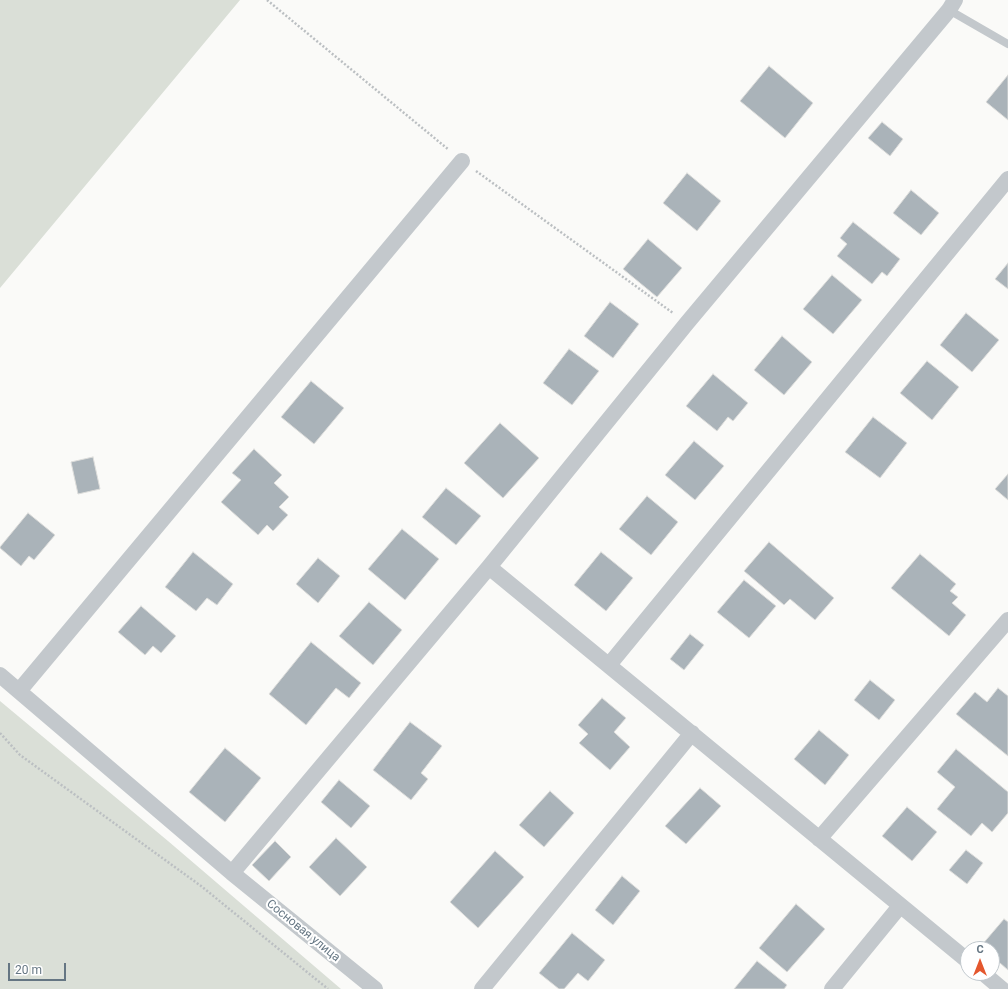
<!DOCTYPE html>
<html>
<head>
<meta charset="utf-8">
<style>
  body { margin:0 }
  #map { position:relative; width:1008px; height:989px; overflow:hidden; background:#fafaf8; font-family:Roboto,sans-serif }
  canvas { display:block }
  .north { position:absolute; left:960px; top:941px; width:40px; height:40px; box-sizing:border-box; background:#fff; border:1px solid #c1c8cd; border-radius:50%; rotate:0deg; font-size:11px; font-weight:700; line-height:16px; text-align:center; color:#657683 }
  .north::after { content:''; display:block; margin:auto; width:14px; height:18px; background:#e4572e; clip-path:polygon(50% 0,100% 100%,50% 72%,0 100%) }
  .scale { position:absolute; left:8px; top:963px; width:58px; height:18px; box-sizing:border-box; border:2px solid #657683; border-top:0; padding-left:5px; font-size:12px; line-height:14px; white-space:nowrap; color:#657683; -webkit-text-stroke:3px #fff; paint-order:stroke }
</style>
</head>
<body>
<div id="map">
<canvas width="1008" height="989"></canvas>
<div class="north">С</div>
<div class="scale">20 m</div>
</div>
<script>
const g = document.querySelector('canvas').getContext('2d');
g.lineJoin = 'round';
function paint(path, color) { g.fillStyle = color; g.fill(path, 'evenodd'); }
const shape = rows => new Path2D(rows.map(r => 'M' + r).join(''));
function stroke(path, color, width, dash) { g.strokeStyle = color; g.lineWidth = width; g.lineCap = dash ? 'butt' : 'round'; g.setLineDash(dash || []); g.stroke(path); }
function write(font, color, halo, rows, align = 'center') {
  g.font = font + ' Roboto,sans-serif'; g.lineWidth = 4; g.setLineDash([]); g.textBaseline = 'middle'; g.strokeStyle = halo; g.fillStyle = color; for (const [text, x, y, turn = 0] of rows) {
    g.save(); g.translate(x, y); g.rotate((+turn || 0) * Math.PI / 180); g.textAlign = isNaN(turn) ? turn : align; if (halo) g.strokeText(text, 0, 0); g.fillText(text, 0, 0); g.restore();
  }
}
const green = shape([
  [0,0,240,0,0,288],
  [0,701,168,841,341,989,0,989]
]);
const building = shape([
  [769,66,813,103,785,138,740,101,769,66],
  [1008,75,1008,120,986,102,1008,75],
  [882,122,903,139,890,156,868,138,882,122],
  [687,173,721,201,697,231,663,203,687,173],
  [911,190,939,213,921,235,893,213,911,190],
  [853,222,900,259,887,276,882,272,872,284,837,256,847,244,840,238,853,222],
  [648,239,682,268,657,297,623,269,648,239],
  [1008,263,1008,289,995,279,1008,263],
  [832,275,862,300,833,334,803,309,832,275],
  [610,302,639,324,613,358,584,336,610,302],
  [966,313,999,340,972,372,940,345,966,313],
  [782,336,812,362,784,395,754,370,782,336],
  [569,349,599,371,572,405,543,383,569,349],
  [927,361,959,387,932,420,900,393,927,361],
  [713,374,748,403,733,421,728,417,717,431,686,406,713,374],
  [311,381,344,408,314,444,281,417,311,381],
  [873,417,907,443,880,478,845,452,873,417],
  [500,423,539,458,503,498,464,463,500,423],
  [694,441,724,466,695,500,665,475,694,441],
  [254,449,282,475,274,483,289,497,279,507,288,515,273,531,267,525,258,535,221,502,241,480,232,473,254,449],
  [93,457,100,489,78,494,71,462,93,457],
  [1008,474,1008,500,995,489,1008,474],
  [446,488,481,516,456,545,422,517,446,488],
  [647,496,678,522,651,555,619,529,647,496],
  [28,513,55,535,34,560,29,556,21,566,0,548,0,547,28,513],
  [402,529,439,559,405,600,368,569,402,529],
  [769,542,834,598,815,620,790,599,784,605,744,571,769,542],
  [193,552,233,584,217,605,207,598,196,611,165,587,193,552],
  [601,552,633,578,606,611,574,585,601,552],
  [920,554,956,584,950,591,958,597,952,603,966,615,949,636,891,588,920,554],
  [318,558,340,576,318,603,296,584,318,558],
  [744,580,776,606,749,638,717,612,744,580],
  [369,602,402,630,373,665,339,636,369,602],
  [141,606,176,636,161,653,153,646,145,655,118,632,141,606],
  [690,634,704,645,684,670,670,659,690,634],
  [311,642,361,683,349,698,336,688,306,725,269,694,311,642],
  [870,680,895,700,879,720,854,700,870,680],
  [998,688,1008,696,1008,756,956,714,975,692,987,702,998,688],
  [602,698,626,718,614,732,630,747,610,770,579,743,588,734,578,725,602,698],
  [410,722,442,746,421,773,428,779,411,800,373,770,410,722],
  [819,730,849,755,825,785,794,759,819,730],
  [225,748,261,778,225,822,189,792,225,748],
  [956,749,1008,792,1008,813,992,832,982,823,971,836,937,809,955,787,937,772,956,749],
  [339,780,370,806,351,828,321,802,339,780],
  [700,788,721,806,686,844,665,826,700,788],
  [550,791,574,813,544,847,519,825,550,791],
  [907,807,937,832,912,861,882,836,907,807],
  [336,838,367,867,340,896,309,867,336,838],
  [275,841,291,857,269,881,252,865,275,841],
  [966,850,983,863,967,884,949,870,966,850],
  [495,851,524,877,478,928,450,902,495,851],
  [622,876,640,891,613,925,595,910,622,876],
  [796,904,825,929,787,972,759,948,796,904],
  [1004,919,1008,922,1008,970,992,956,992,949,984,949,981,946,1004,919],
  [572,933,605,960,588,981,578,973,564,989,559,989,539,973,572,933],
  [757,961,787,985,784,989,734,989,757,961]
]);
const path = shape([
  [267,0,449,150],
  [476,171,673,313],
  [0,733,20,755,201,886,328,989]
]);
const service = shape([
  [949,10,1008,44]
]);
const minor = shape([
  [489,567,968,961],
  [609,665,1008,179],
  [0,675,232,873,375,989],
  [19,691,462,161],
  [819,839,1008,620],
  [232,873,489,567,687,323,949,10,955,0],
  [983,973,1002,989],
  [482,989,692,733],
  [832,989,900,906]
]);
const streetNames = [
  ["Сосновая улица",303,931,39]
];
paint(green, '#dadfd7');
paint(building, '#aab3b9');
stroke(building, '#dcdcda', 1);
stroke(path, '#bbbfc2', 2.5, [2, 2]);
stroke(service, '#c3c8cc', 8);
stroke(minor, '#c3c8cc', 16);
write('12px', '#657683', '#fff', streetNames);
</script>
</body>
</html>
